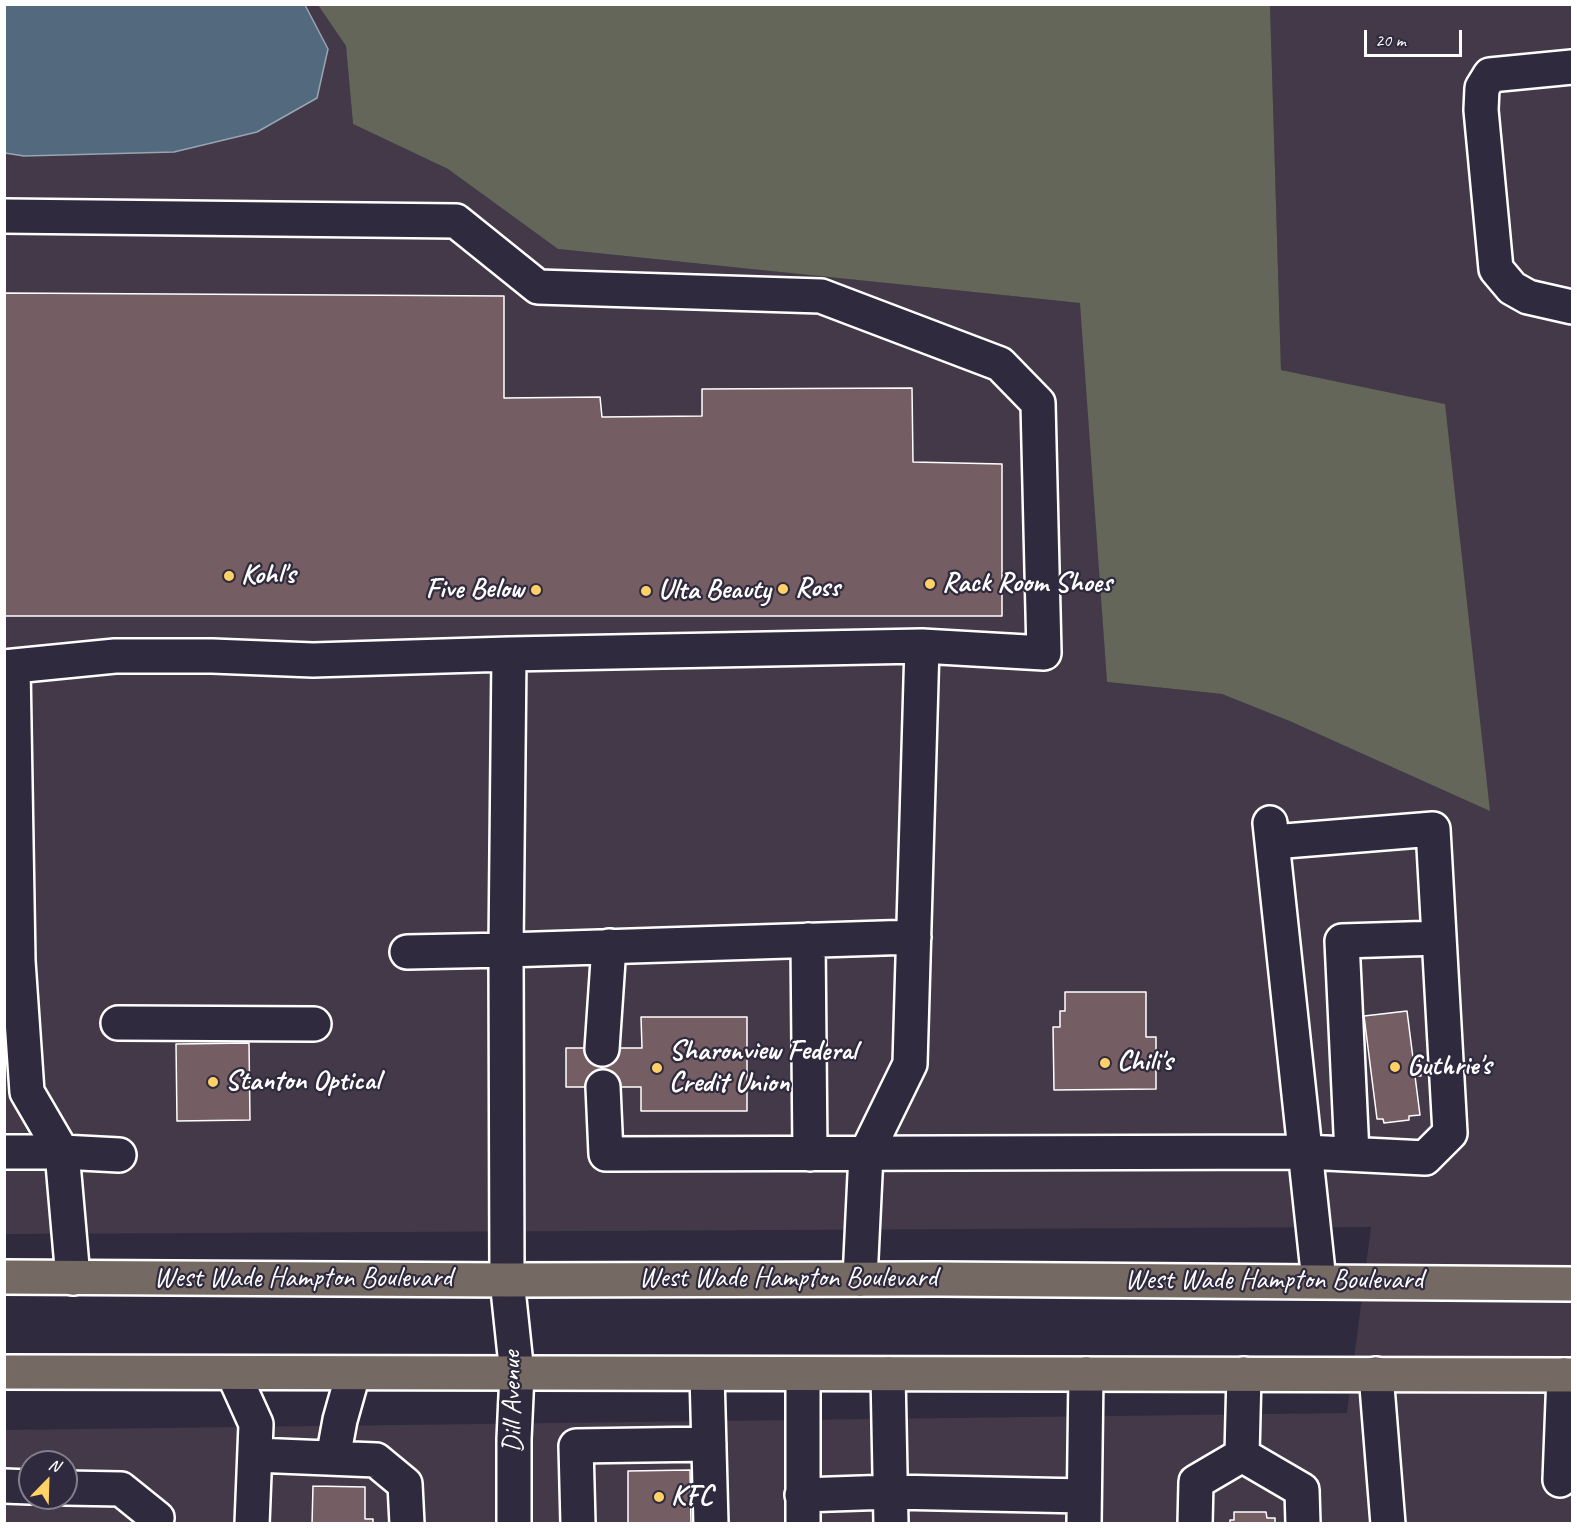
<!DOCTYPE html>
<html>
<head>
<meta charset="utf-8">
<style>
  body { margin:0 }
  #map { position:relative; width:1577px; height:1528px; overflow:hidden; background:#2f2a3d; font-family:Caveat,sans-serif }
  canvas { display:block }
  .frame { position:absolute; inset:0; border:6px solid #fff; pointer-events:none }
  .north { position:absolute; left:18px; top:1450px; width:60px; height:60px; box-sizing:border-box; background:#2f2a3d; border:2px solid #827f8b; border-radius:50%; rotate:23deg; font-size:16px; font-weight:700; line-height:24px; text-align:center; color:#fff }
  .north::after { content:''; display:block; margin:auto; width:21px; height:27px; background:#ffd166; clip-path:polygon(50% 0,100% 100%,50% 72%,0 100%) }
  .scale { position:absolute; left:1364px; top:30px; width:98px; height:27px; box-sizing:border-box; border:3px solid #fff; border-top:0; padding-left:8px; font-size:18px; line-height:21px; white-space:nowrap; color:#fff; -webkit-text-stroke:4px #2f2a3d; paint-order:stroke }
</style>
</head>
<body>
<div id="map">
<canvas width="1577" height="1528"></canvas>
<div class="frame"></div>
<div class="north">N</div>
<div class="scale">20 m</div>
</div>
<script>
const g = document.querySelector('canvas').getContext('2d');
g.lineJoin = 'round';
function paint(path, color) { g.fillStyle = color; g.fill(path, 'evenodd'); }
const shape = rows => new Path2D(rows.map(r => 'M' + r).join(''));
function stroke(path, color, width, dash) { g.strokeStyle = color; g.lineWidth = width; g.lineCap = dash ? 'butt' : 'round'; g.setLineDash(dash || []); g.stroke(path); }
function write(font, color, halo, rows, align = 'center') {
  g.font = font + ' Caveat,sans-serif'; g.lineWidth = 4.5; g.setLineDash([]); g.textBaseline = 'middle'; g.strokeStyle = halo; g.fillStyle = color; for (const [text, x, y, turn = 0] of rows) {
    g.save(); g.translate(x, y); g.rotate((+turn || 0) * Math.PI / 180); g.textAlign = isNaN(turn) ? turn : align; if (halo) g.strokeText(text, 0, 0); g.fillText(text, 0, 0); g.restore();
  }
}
const built = shape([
  [5,5,318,5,346,46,353,124,448,169,558,249,1081,303,1107,682,1222,694,1292,722,1445,404,1281,370,1270,5,1572,5,1572,1523,5,1523,4,1430,1347,1413,1371,1227,5,1234],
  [30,1462,66,1462,66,1498,30,1498]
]);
const green = shape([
  [318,5,1270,5,1281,370,1445,404,1490,811,1292,722,1222,694,1107,682,1080,303,558,249,448,169,353,124,346,46]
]);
const water = shape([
  [4,5,305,5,328,49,317,98,257,132,174,152,24,156,5,153,4,5]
]);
const building = shape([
  [4,293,504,296,504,398,600,397,602,417,702,416,702,389,912,388,913,462,1002,464,1002,616,4,616,4,293],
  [1065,992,1146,992,1146,1037,1156,1037,1156,1089,1054,1090,1053,1027,1060,1027,1060,1011,1065,1011,1065,992],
  [1407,1011,1413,1058,1419,1058,1421,1076,1415,1076,1420,1115,1409,1116,1409,1120,1384,1123,1383,1119,1377,1119,1364,1016,1407,1011],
  [641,1017,747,1017,747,1111,641,1111,641,1087,566,1087,566,1048,642,1048,641,1017],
  [249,1043,250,1120,177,1121,176,1044,249,1043],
  [690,1470,691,1524,628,1524,628,1471,690,1470],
  [313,1486,365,1487,365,1519,373,1519,373,1524,312,1524,313,1486],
  [1234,1512,1266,1512,1267,1518,1275,1518,1275,1524,1230,1524,1230,1520,1234,1520,1234,1512]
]);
const minor = shape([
  [1572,67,1490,75,1482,88,1481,110,1496,269,1512,288,1528,297,1572,307],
  [4,216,456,221,538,287,821,296,1000,364,1038,403,1044,653,922,646],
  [509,654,922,646,910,1064,866,1154,860,1279],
  [13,666,18,961],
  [4,667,115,656,212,656,313,660,509,654,506,950,507,1280,517,1374,514,1439,514,1524],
  [1270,823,1319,1281],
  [808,940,810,1154],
  [407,952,506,950,914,937],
  [4,955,18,961,27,1092,62,1152,73,1278],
  [118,1023,314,1024],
  [602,1049,609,946],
  [603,1087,606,1154,1306,1152,1425,1158,1450,1133,1433,829,1273,842],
  [4,1152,62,1152,119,1155],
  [1352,1154,1342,941,1439,938],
  [233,1373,256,1424,252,1524],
  [707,1374,711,1524],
  [803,1374,803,1524],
  [888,1374,891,1524],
  [1376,1374,1388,1524],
  [255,1455,376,1460,405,1484,407,1524],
  [1242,1455,1302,1490,1303,1524],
  [1242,1455,1244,1374],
  [333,1458,340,1420,353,1374],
  [1560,1480,1564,1375],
  [4,1486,30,1487],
  [66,1488,121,1489,157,1518,156,1524],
  [802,1495,891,1492,1084,1496],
  [578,1524,576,1446,709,1444],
  [1084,1524,1086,1374],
  [1195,1524,1196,1482,1242,1455]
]);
const major = shape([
  [4,1277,507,1280,937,1279,1572,1284],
  [4,1372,1572,1375]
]);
const markers = [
  [229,576,6,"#ffd166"],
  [930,584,6,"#ffd166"],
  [783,589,6,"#ffd166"],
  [536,590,6,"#ffd166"],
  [646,591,6,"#ffd166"],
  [1105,1063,6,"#ffd166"],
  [1395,1067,6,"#ffd166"],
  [657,1068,6,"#ffd166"],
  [213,1082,6,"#ffd166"],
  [659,1497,6,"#ffd166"]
];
const poiNames = [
  ["Kohl's",241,576],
  ["Rack Room Shoes",942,584],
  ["Ross",795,589],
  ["Five Below",524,590,"right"],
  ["Ulta Beauty",658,591],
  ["Sharonview Federal",669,1052],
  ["Credit Union",669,1084],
  ["Chili's",1117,1063],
  ["Guthrie's",1407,1067],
  ["Stanton Optical",225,1082],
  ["KFC",671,1497]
];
const streetNames = [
  ["West Wade Hampton Boulevard",303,1279],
  ["West Wade Hampton Boulevard",788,1279],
  ["West Wade Hampton Boulevard",1274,1281],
  ["Dill Avenue",513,1402,-91]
];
paint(built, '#443948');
paint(green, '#636658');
paint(water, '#53697e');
stroke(water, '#98a5b2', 1.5);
paint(building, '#745d63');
stroke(building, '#fff', 1.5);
stroke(minor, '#fff', 38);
stroke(major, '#fff', 38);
stroke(minor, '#2f2a3d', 33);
stroke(major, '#756964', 33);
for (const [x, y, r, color] of markers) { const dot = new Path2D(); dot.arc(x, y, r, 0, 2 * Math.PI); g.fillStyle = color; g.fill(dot); stroke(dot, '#2f2a3d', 2); }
write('bold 28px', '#fff', '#2f2a3d', poiNames, 'left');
write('28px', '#fff', '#2f2a3d', streetNames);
</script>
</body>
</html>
